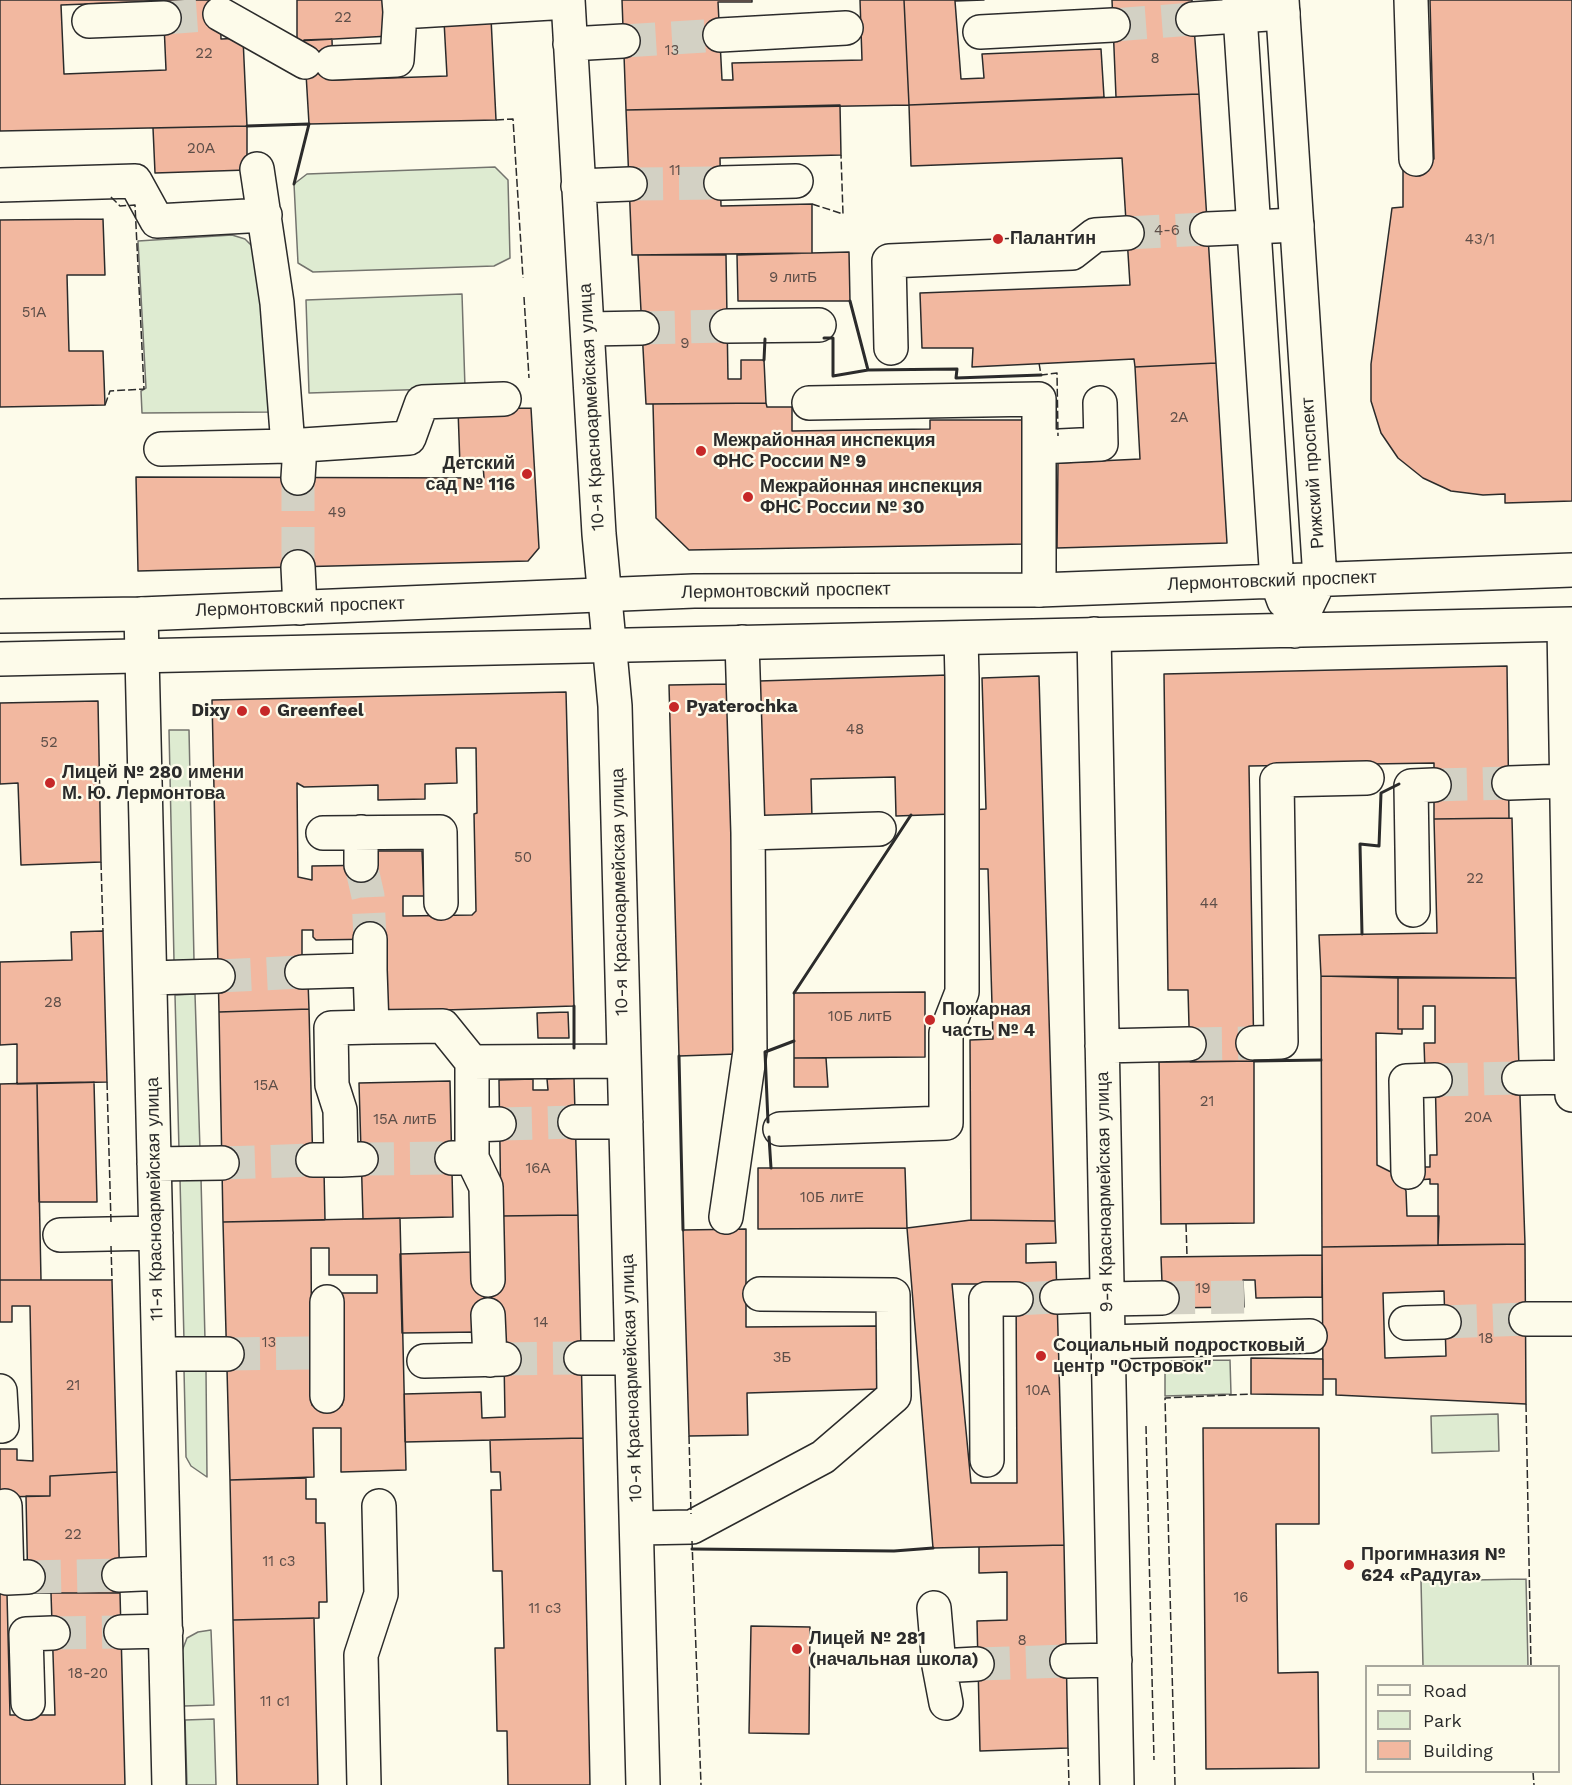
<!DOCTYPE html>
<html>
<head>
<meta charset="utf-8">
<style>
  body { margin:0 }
  #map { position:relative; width:1572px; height:1785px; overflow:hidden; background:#fdfbea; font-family:"Work Sans",sans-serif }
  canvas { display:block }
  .legend { position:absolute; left:1365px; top:1665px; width:195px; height:108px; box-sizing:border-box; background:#fdfbea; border:2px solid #a9a89e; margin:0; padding:8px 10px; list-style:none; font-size:18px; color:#2b2b2b }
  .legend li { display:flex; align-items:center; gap:12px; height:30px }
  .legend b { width:30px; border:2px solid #a9a89e }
</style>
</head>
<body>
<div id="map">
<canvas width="1572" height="1785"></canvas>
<ul class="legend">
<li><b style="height:8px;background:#fdfbea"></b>Road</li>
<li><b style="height:16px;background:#deebd1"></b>Park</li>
<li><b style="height:16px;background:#f2b8a0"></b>Building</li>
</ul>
</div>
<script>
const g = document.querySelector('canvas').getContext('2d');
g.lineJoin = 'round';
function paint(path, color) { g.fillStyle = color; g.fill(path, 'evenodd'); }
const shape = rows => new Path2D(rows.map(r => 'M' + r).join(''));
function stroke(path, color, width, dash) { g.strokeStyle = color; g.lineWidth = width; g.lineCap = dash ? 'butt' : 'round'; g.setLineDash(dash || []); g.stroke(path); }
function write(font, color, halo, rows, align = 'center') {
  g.font = font + ' "Work Sans",sans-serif'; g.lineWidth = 4.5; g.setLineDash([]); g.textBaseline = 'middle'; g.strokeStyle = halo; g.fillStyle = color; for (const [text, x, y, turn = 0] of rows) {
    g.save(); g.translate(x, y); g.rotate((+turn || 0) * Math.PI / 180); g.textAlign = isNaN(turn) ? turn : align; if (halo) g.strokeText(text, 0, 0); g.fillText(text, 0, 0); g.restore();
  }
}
const green = shape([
  [495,167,508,180,510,258,494,266,313,272,298,263,294,184,307,174,495,167],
  [232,235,245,239,255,249,272,412,142,413,141,391,146,388,138,241,232,235],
  [462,294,465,388,309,393,306,300,462,294],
  [169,730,189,730,194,960,174,961,169,730],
  [195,994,200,1150,179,1150,175,995,195,994],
  [201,1178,205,1340,184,1341,180,1179,201,1178],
  [1230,1360,1231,1394,1165,1396,1165,1361,1230,1360],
  [184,1370,206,1370,207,1477,191,1466,186,1457,184,1370],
  [1498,1414,1499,1451,1432,1453,1431,1416,1498,1414],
  [1526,1579,1528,1666,1423,1666,1421,1581,1526,1579],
  [211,1630,214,1705,184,1706,182,1651,187,1638,198,1632,211,1630],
  [214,1719,216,1785,187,1785,185,1720,214,1719]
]);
const building = shape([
  [0,0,220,0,221,39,243,38,247,126,0,131,0,0],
  [163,1,166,70,64,74,61,5,163,1],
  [297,0,388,0,390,36,297,41,297,0],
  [622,0,752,0,752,2,718,2,722,80,733,80,732,63,862,60,860,0,904,0,909,105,626,110,622,0],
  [904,0,984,0,955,1,961,79,984,78,982,54,1101,49,1104,97,909,105,904,0],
  [1112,0,1192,0,1199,94,1116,97,1112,0],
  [1430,0,1572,0,1572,501,1505,503,1505,494,1483,495,1451,491,1423,478,1398,458,1381,433,1371,401,1371,364,1392,208,1403,207,1403,160,1434,159,1430,0],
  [491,18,496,120,309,124,304,40,332,39,333,80,447,76,444,21,491,18],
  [1199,94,1216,363,1135,367,1134,359,972,367,973,348,922,348,920,293,1130,285,1122,158,911,166,909,105,1199,94],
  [840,105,841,155,720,158,721,206,812,204,812,253,632,255,626,110,840,105],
  [247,126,247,170,155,173,153,128,247,126],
  [103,219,105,275,67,275,69,351,103,351,105,405,0,407,0,220,103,219],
  [849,252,850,301,738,301,737,255,849,252],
  [638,255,726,255,728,379,741,379,741,360,764,360,766,403,646,404,638,255],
  [1216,363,1227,543,1057,548,1058,463,1140,459,1135,367,1216,363],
  [766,403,767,407,792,407,792,431,930,429,930,420,1023,420,1025,544,689,550,656,518,653,404,766,403],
  [531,408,539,548,528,561,138,571,136,477,484,478,483,465,460,466,458,409,531,408],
  [1507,666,1509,818,1434,819,1434,763,1249,766,1254,1061,1190,1062,1188,990,1168,990,1164,674,1507,666],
  [948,675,953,814,896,816,895,777,811,779,812,818,763,820,759,681,948,675],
  [1039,676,1055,1221,971,1220,970,1040,993,1039,988,869,971,869,970,810,986,809,982,678,1039,676],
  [728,684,737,1054,679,1056,669,685,728,684],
  [566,692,574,1006,381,1012,379,939,316,940,313,937,313,930,302,930,302,972,308,981,309,1009,219,1012,212,700,566,692],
  [456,748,476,748,477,813,474,814,476,911,472,915,403,916,403,896,424,896,422,851,378,851,378,865,312,866,312,880,298,877,297,783,304,787,378,785,378,800,425,799,425,784,457,783,456,748],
  [98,701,101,862,21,865,18,783,0,784,0,703,98,701],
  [1512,818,1516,978,1321,976,1319,935,1437,933,1434,819,1512,818],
  [103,931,107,1082,17,1084,17,1044,0,1045,0,962,72,960,71,932,103,931],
  [1321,976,1398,978,1398,1029,1402,1029,1402,1034,1376,1033,1377,1165,1395,1174,1402,1182,1406,1191,1407,1216,1439,1216,1438,1245,1322,1247,1321,976],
  [1398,978,1516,978,1525,1244,1438,1245,1438,1184,1430,1184,1430,1179,1419,1180,1419,1167,1430,1167,1430,1155,1437,1155,1435,1072,1425,1072,1424,1043,1435,1043,1435,1006,1423,1006,1423,1029,1398,1029,1398,978],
  [925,992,925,1057,794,1058,794,993,925,992],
  [309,1009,313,1170,324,1170,325,1220,223,1222,219,1012,309,1009],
  [568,1012,569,1038,538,1038,537,1013,568,1012],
  [794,1058,826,1058,828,1087,794,1087,794,1058],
  [1254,1061,1254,1223,1161,1224,1159,1062,1254,1061],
  [574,1078,578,1215,501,1216,499,1080,533,1079,533,1090,548,1090,547,1079,574,1078],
  [450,1081,453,1217,363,1219,359,1083,450,1081],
  [94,1082,97,1202,39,1202,37,1083,94,1082],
  [37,1083,41,1280,0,1280,0,1084,37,1083],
  [758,1168,905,1168,907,1228,758,1229,758,1168],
  [578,1215,583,1438,405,1442,404,1394,481,1392,482,1418,505,1417,504,1359,479,1332,402,1333,400,1254,473,1252,501,1216,578,1215],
  [400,1218,406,1470,341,1472,341,1428,313,1428,314,1477,230,1480,223,1222,400,1218],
  [311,1248,329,1248,329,1275,377,1275,377,1293,341,1293,342,1405,312,1405,311,1248],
  [971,1220,1055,1221,1056,1243,1026,1244,1026,1263,1056,1262,1064,1545,933,1548,907,1228,971,1220],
  [952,1284,1016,1284,1017,1483,971,1483,952,1284],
  [746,1229,746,1327,877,1326,879,1389,747,1393,748,1435,689,1436,683,1230,746,1229],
  [1525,1244,1526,1404,1336,1395,1336,1379,1323,1379,1322,1247,1525,1244],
  [1444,1291,1446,1356,1385,1358,1383,1293,1444,1291],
  [1322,1255,1322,1297,1256,1298,1255,1280,1243,1280,1244,1307,1163,1308,1161,1257,1322,1255],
  [0,1280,112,1280,117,1472,50,1476,50,1496,0,1497,0,1449,17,1449,17,1460,33,1461,30,1306,12,1306,12,1322,0,1322,0,1280],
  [1251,1358,1323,1359,1323,1395,1251,1394,1251,1358],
  [1203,1428,1319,1428,1319,1524,1276,1524,1278,1673,1318,1672,1319,1768,1206,1769,1203,1428],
  [583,1438,590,1785,508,1785,507,1731,497,1731,495,1648,504,1648,502,1571,493,1571,491,1490,501,1490,500,1472,491,1472,490,1440,583,1438],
  [117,1472,120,1593,28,1593,26,1496,50,1496,50,1476,117,1472],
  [306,1478,306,1499,316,1499,316,1523,325,1523,327,1602,319,1602,319,1618,233,1620,230,1480,306,1478],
  [1064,1545,1068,1748,980,1751,977,1621,1007,1620,1007,1572,979,1573,979,1547,1064,1545],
  [51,1593,120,1593,125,1785,0,1785,0,1594,7,1594,10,1715,55,1715,51,1593],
  [314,1618,318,1785,237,1785,233,1620,314,1618],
  [751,1626,810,1627,809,1734,749,1733,751,1626]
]);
const minorTunnel = shape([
  [164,18,220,14],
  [1113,25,1193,19],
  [623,41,720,35],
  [630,184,721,183],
  [1127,233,1207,229],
  [642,328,727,326],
  [298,478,298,567],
  [1434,785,1509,783],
  [361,865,368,896,370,939],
  [218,976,302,972],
  [1189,1044,1253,1043],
  [1435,1080,1519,1078],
  [499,1124,575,1122],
  [361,1159,451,1158],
  [222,1163,313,1160],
  [1162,1298,1244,1297],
  [1016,1299,1057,1297],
  [1444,1322,1526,1319],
  [227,1354,311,1353],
  [504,1359,581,1358],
  [28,1577,119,1575],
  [53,1633,121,1632],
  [977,1664,1067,1661]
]);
const minor = shape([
  [399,0,400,12,568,2],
  [568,0,599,534,615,706,643,1785],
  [1411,0,1416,159],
  [220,14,305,62],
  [1193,19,1283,13],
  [89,21,164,18],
  [980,32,1113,25],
  [720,35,846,28],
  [570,44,623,41],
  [332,63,397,60,400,12],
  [257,169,277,303,288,446,409,438,422,402,504,399],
  [721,183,796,181],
  [0,185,135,181,157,221,265,215],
  [578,186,630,184],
  [1207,229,1297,225],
  [727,326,819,325],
  [588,329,642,328],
  [891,348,889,261,1072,253,1095,235,1127,233],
  [809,403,1039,399,1039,590],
  [1039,447,1101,444,1100,403],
  [161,449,288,446],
  [298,478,300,446],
  [298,567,300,608],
  [141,614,169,1785],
  [1564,625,1572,1095],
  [1094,634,1117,1785],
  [1509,783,1566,781],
  [361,832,361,865],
  [323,833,440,832,441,903],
  [748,833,879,829],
  [1413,910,1411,786,1434,785],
  [370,939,370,970],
  [302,972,370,970,372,1027,443,1026,472,1062,624,1061],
  [150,978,218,976],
  [1253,1043,1281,1042,1277,780,1367,778],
  [1102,1046,1189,1044],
  [1519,1078,1571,1077],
  [575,1122,626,1122],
  [472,1125,499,1124],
  [780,1129,946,1123,946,1033,962,992,962,678,961,638],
  [452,1158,472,1158,472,1062],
  [472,1158,486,1187,488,1280],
  [361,1159,341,1160,340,1110,332,1085,331,1028,372,1027],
  [313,1160,341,1160],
  [154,1164,222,1163],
  [1408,1172,1406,1081,1435,1080],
  [726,1217,750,1051,748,833,742,642],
  [60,1235,156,1233],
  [1057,1297,1107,1295],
  [1107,1299,1162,1298],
  [327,1302,327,1396],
  [488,1315,490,1360],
  [1526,1319,1572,1319],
  [1406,1323,1444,1322],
  [1108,1342,1310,1336],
  [159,1354,227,1354],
  [581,1358,631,1358],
  [424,1361,504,1359],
  [0,1391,2,1426],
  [987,1460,986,1299,1016,1299],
  [5,1506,7,1578,28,1577],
  [637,1528,692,1527,823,1457,894,1396,893,1295,760,1294],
  [119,1575,164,1573],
  [934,1608,939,1666,946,1703],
  [121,1632,166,1631],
  [1067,1661,1115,1660],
  [939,1666,977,1664],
  [28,1703,26,1634,53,1633],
  [364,1785,361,1655,381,1594,379,1506]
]);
const major = shape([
  [1239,0,1277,582,1284,601],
  [1282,0,1320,579,1295,631],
  [0,616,141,614,694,591,1039,590,1572,570],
  [0,659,1572,624]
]);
const fence = shape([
  [496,120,513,119,523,278],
  [812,204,843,214,841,155],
  [524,297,529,378],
  [1039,363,1041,375,1057,373,1058,436],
  [105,405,110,391,144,389,135,205,120,206,110,196],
  [101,862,103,931],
  [107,1082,111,1222],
  [1186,1224,1187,1256],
  [111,1246,112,1280],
  [1526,1404,1531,1666],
  [1146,1426,1154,1760],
  [689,1436,691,1514],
  [692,1541,701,1785],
  [1068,1748,1069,1785],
  [1533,1772,1534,1785],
  [1175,1785,1165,1398,1251,1394]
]);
const wall = shape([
  [247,126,309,124,294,184],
  [824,338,833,338,833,376,868,370,850,301],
  [764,360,765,339],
  [868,370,957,369,956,378,1041,375],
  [1362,934,1360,844,1379,846,1381,793,1399,784],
  [794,993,911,815],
  [574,1006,574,1048],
  [679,1056,683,1230],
  [1254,1061,1321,1060],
  [768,1122,765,1052,794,1041],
  [769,1137,771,1168],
  [692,1549,894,1551,933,1548]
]);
const markers = [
  [998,239,6,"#c62828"],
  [701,451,6,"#c62828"],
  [527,474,6,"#c62828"],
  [748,497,6,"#c62828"],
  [674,707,6,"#c62828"],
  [242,711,6,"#c62828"],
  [265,711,6,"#c62828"],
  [50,783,6,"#c62828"],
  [930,1020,6,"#c62828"],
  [1041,1356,6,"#c62828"],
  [1349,1565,6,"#c62828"],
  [797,1649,6,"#c62828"]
];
const numberNames = [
  ["22",343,18],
  ["13",672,51],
  ["22",204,54],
  ["8",1155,59],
  ["20А",201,149],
  ["11",675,171],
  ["4-6",1167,231],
  ["43/1",1480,240],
  ["9 литБ",793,278],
  ["51А",34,313],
  ["9",685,344],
  ["2А",1179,418],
  ["49",337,513],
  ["48",855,730],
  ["52",49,743],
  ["50",523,858],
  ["22",1475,879],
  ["44",1209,904],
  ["28",53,1003],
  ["10Б литБ",860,1017],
  ["15А",266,1086],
  ["21",1207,1102],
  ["20А",1478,1118],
  ["15А литБ",405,1120],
  ["16А",538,1169],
  ["10Б литЕ",832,1198],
  ["19",1203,1289],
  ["14",541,1323],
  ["18",1486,1339],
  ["13",269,1343],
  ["3Б",782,1358],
  ["21",73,1386],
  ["10А",1038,1391],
  ["22",73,1535],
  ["11 с3",279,1562],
  ["16",1241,1598],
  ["11 с3",545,1609],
  ["8",1022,1641],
  ["18-20",88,1674],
  ["11 с1",275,1702]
];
const poiNames = [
  ["Палантин",1010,239],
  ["Межрайонная инспекция",713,441],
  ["ФНС России № 9",713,462],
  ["Детский",515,464,"right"],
  ["сад № 116",515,485,"right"],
  ["Межрайонная инспекция",760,487],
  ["ФНС России № 30",760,508],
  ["Pyaterochka",686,707],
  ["Dixy",230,711,"right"],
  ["Greenfeel",277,711],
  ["Лицей № 280 имени",62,773],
  ["М. Ю. Лермонтова",62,794],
  ["Пожарная",942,1010],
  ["часть № 4",942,1031],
  ["Социальный подростковый",1053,1346],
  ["центр \"Островок\"",1053,1367],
  ["Прогимназия №",1361,1555],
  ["624 «Радуга»",1361,1576],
  ["Лицей № 281",809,1639],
  ["(начальная школа)",809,1660]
];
const streetNames = [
  ["10-я Красноармейская улица",592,407,-93],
  ["Рижский проспект",1313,473,-94],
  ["Лермонтовский проспект",1272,581,-2],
  ["Лермонтовский проспект",786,591,-1],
  ["Лермонтовский проспект",300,607,-2],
  ["10-я Красноармейская улица",620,892,-91],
  ["9-я Красноармейская улица",1105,1192,-91],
  ["11-я Красноармейская улица",155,1199,-91],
  ["10-я Красноармейская улица",632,1378,-92]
];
paint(green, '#deebd1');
stroke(green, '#74746e', 1.5);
paint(building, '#f2b8a0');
stroke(building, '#2b2b2b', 1.5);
stroke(minorTunnel, '#d3d1c4', 33, [33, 16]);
stroke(minor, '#2b2b2b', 36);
stroke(major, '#2b2b2b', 36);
stroke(minor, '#fdfbea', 33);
stroke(major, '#fdfbea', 33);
stroke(fence, '#2b2b2b', 1.5, [8, 3]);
stroke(wall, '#2b2b2b', 3);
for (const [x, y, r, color] of markers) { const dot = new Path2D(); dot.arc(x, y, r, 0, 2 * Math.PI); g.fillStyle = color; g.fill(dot); stroke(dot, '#fdfbea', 2); }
write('15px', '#5d4e48', null, numberNames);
write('bold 18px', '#2b2b2b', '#fdfbea', poiNames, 'left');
write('18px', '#2b2b2b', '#fdfbea', streetNames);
</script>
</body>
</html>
